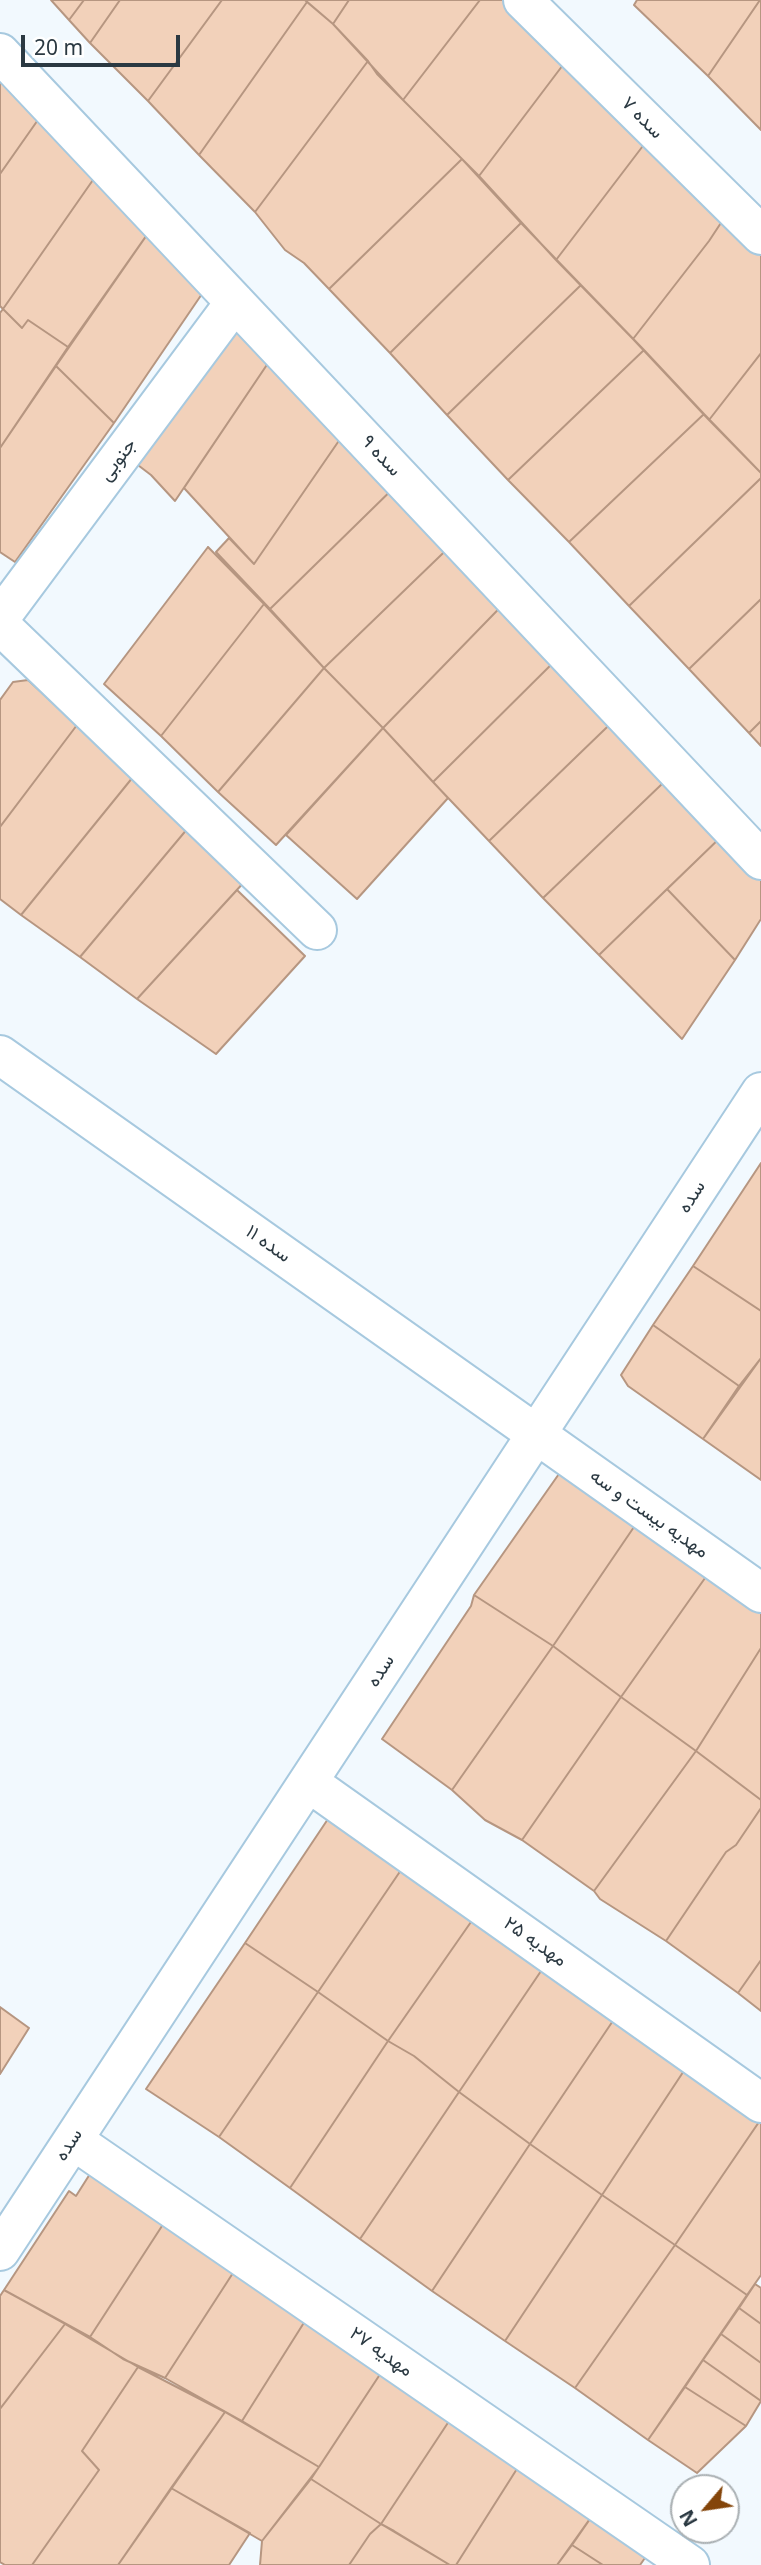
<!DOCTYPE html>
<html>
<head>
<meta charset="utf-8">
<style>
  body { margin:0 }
  #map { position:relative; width:761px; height:2565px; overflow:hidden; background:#f2f9fe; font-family:"Noto Sans",sans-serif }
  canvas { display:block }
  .north { position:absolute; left:670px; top:2474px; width:70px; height:70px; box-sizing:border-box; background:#fff; border:2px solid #aab0b3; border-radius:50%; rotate:241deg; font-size:19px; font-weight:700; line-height:28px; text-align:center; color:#2b3942 }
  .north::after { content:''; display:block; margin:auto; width:24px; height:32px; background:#84450a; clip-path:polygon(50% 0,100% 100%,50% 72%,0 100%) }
  .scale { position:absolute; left:21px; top:35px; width:159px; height:32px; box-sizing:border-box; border:4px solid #2b3942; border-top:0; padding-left:9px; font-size:21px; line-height:24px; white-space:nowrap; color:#2b3942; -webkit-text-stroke:5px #fff; paint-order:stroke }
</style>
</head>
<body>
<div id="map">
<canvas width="761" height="2565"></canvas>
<div class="north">N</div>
<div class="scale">20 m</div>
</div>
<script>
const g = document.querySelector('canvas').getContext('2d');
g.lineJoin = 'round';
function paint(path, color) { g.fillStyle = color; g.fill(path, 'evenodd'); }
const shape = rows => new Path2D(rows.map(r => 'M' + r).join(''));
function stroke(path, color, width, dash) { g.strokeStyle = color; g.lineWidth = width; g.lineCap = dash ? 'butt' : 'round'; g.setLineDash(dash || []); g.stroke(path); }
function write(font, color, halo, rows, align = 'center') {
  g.font = font + ' "Noto Sans",Vazirmatn,sans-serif'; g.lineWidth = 5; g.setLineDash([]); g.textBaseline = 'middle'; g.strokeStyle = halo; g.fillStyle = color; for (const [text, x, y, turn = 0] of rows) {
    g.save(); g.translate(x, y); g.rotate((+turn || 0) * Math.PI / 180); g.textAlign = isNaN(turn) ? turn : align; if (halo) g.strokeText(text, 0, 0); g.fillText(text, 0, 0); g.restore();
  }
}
const building = shape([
  [51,0,84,0,69,20,51,0],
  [84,0,120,0,90,43,69,20,84,0],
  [120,0,222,0,148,101,90,43,120,0],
  [305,0,349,0,333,24,305,0],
  [305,0,307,2,199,155,148,101,222,0,305,0],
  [349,0,480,0,403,100,333,24,349,0],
  [480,0,538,0,572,53,479,176,403,100,480,0],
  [637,0,760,0,708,76,634,5,637,0],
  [760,0,761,0,761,130,708,76,760,0],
  [307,2,333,24,368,61,255,212,199,155,307,2],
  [0,40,47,107,0,174,0,40],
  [572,53,652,134,556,260,479,176,572,53],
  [368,61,377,74,462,159,329,289,304,263,285,250,255,212,368,61],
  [47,107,102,167,3,309,0,306,0,174,47,107],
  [652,134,738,197,709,241,633,339,556,260,652,134],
  [462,159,521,223,390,353,329,289,462,159],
  [102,167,158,219,68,347,28,320,22,328,3,309,102,167],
  [738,197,761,219,761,353,709,420,633,339,709,241,738,197],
  [158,219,221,266,114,423,56,366,158,219],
  [521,223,581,285,447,415,390,353,521,223],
  [581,285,644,350,508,480,447,415,581,285],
  [251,298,285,338,175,501,151,475,130,459,251,298],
  [3,309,22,328,28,320,68,347,0,448,0,313,3,309],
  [285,338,347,429,254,564,184,488,285,338],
  [644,350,704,414,569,542,508,480,644,350],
  [761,353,761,473,709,420,761,353],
  [56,366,114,423,15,562,0,552,0,448,56,366],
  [704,414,761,473,761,478,629,606,569,542,704,414],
  [347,429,411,471,270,609,216,552,229,538,254,564,347,429],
  [411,471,467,530,324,668,270,609,411,471],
  [761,478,761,599,689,669,629,606,761,478],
  [467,530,521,586,383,728,324,668,467,530],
  [208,547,264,604,161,736,104,684,208,547],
  [521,586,575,641,433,782,383,728,521,586],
  [761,599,761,721,749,733,689,669,761,599],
  [264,604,324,668,218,792,161,736,264,604],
  [575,641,632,703,489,841,433,782,575,641],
  [324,668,383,728,276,845,218,792,324,668],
  [28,680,77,725,0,827,0,700,13,682,28,680],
  [632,703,687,760,543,898,489,841,632,703],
  [761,721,761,746,749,733,761,721],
  [77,725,133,777,21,915,0,899,0,827,77,725],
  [383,728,448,798,357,899,286,835,383,728],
  [687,760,724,834,599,955,543,898,687,760],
  [133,777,188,828,80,957,21,915,133,777],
  [188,828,246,880,137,999,80,957,188,828],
  [724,834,761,837,761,919,735,960,667,889,724,834],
  [667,889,735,960,682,1039,599,955,667,889],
  [237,890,305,956,216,1054,137,999,237,890],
  [761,1163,761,1311,693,1266,761,1163],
  [693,1266,761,1311,761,1358,739,1386,653,1325,693,1266],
  [653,1325,739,1386,703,1439,628,1386,621,1375,653,1325],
  [761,1358,761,1480,703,1439,761,1358],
  [561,1471,636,1524,553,1646,474,1595,561,1471],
  [636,1524,710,1571,621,1697,553,1646,636,1524],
  [710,1571,761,1609,761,1648,696,1751,621,1697,710,1571],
  [474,1595,553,1646,452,1790,382,1739,471,1606,474,1595],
  [553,1646,621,1697,522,1840,485,1820,452,1790,553,1646],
  [761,1648,761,1800,696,1751,761,1648],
  [621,1697,696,1751,594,1891,522,1840,621,1697],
  [696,1751,761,1800,761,1808,736,1845,726,1852,666,1941,600,1899,594,1891,696,1751],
  [340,1801,416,1848,318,1992,245,1943,340,1801],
  [761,1808,761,1960,738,1993,666,1941,726,1852,736,1845,761,1808],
  [416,1848,487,1899,388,2041,318,1992,416,1848],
  [487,1899,558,1946,459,2092,414,2056,388,2041,487,1899],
  [245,1943,318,1992,219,2137,146,2089,245,1943],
  [558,1946,627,2000,530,2144,459,2092,558,1946],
  [761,1960,761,2011,738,1993,761,1960],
  [318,1992,388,2041,290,2188,219,2137,318,1992],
  [627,2000,697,2051,602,2195,530,2144,627,2000],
  [0,2007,29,2028,0,2074,0,2007],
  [388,2041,414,2056,459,2092,360,2239,290,2188,388,2041],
  [697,2051,761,2119,675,2245,602,2195,697,2051],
  [459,2092,530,2144,432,2291,360,2239,459,2092],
  [761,2119,761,2275,747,2295,675,2245,761,2119],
  [530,2144,602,2195,505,2341,432,2291,530,2144],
  [102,2155,173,2209,90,2337,4,2290,69,2191,76,2196,102,2155],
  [602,2195,675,2245,575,2388,505,2341,602,2195],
  [173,2209,244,2256,165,2378,123,2359,90,2337,173,2209],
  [675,2245,747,2295,648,2440,575,2388,675,2245],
  [244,2256,305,2321,242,2421,165,2378,244,2256],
  [755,2284,761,2288,761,2324,739,2308,755,2284],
  [4,2290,65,2324,0,2409,0,2296,4,2290],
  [739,2308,761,2324,761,2363,721,2334,739,2308],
  [305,2321,398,2347,319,2467,242,2421,305,2321],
  [65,2324,138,2367,82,2451,99,2470,32,2565,5,2565,0,2562,0,2409,65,2324],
  [721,2334,761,2363,761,2401,703,2360,721,2334],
  [398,2347,465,2397,381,2524,311,2479,398,2347],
  [703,2360,761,2401,746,2426,685,2387,703,2360],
  [138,2367,225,2412,118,2565,32,2565,99,2470,82,2451,138,2367],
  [685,2387,746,2426,697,2473,648,2440,685,2387],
  [465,2397,534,2442,456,2565,450,2565,381,2524,465,2397],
  [225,2412,319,2467,262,2541,171,2488,225,2412],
  [534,2442,599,2506,557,2565,456,2565,534,2442],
  [311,2479,381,2524,370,2534,349,2565,260,2565,262,2541,311,2479],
  [171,2488,250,2533,229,2565,118,2565,171,2488],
  [590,2519,647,2555,640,2565,603,2565,572,2545,590,2519],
  [381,2524,394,2531,450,2565,349,2565,370,2534,381,2524],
  [572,2545,603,2565,557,2565,572,2545]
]);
const minor = shape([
  [523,0,761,235],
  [0,53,761,860],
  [0,618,235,302],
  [0,625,317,930],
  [0,1055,761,1593],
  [308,1782,761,2103],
  [73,2140,690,2565],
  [0,2251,761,1092]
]);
const streetNames = [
  ["سده ۷",642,118,45],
  ["سده ۹",381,456,47],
  ["جنوبی",118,460,-53],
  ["سده",692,1197,-57],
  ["سده ۱۱",268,1244,35],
  ["مهدیه بیست و سه",649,1514,35],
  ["سده",381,1671,-57],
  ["مهدیه ۲۵",535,1942,35],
  ["سده",69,2145,-57],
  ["مهدیه ۲۷",381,2352,35]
];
paint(building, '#f2d1ba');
stroke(building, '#b69681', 2);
stroke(minor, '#a7c9df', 42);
stroke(minor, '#fff', 38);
write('19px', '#2b3942', '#fff', streetNames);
</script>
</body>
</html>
